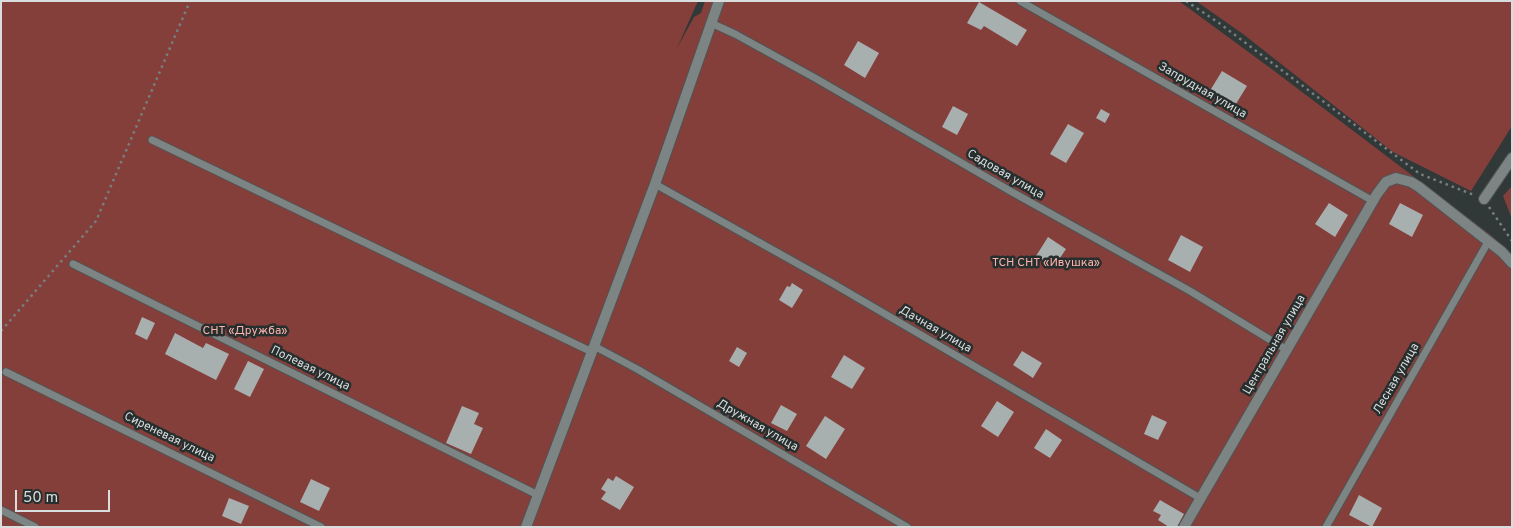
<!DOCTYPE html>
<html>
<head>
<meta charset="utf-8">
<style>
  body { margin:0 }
  #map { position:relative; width:1513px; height:528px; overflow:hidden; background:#313838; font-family:Overpass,sans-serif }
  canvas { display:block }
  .frame { position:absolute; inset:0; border:2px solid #d9dddd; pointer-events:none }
  .scale { position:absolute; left:15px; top:490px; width:95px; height:22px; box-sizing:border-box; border:2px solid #d9dddd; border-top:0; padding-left:6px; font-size:15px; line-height:18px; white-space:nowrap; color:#d9dddd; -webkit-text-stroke:4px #272e2e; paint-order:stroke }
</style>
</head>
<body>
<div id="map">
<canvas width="1513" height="528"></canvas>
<div class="frame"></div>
<div class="scale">50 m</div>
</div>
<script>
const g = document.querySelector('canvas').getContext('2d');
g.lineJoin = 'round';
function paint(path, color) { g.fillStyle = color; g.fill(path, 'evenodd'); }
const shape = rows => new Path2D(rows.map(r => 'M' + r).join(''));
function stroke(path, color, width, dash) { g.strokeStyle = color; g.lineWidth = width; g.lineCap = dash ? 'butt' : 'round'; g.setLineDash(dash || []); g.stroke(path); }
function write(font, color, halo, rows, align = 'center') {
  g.font = font + ' Overpass,sans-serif'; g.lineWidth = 5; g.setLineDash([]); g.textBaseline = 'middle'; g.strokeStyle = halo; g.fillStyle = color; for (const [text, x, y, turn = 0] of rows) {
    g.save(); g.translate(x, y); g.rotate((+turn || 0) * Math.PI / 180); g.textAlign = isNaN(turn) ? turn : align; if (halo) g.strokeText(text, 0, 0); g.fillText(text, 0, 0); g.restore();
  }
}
const green = shape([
  [1,1,698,1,677,48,694,17,701,13,705,1,1179,1,1273,70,1492,236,1512,257,1512,527,1,527],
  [1196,1,1512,1,1512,126,1471,191,1393,152,1243,34],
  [1512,186,1512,219,1503,196]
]);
const building = shape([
  [979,2,1027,30,1017,46,984,26,981,30,967,23],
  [858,41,879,53,865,78,844,65],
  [1222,71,1247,86,1231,112,1221,107,1223,103,1208,94],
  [953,106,968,114,957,135,942,127],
  [1101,109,1110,114,1105,123,1096,118],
  [1068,124,1084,133,1066,163,1050,154],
  [1329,203,1348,215,1335,237,1315,224],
  [1400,203,1423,215,1412,237,1389,224],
  [1181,235,1203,247,1190,272,1168,260],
  [1048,237,1066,249,1054,267,1036,256],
  [792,283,803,290,792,308,779,300,787,286,790,287],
  [142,317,155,323,147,340,135,334],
  [175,333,203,348,206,343,229,354,216,380,165,354],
  [737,347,747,353,739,367,729,361],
  [1022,351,1042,363,1033,378,1013,365],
  [844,355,865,368,852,389,831,377],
  [248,361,264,369,250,397,234,389],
  [997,401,1014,412,998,437,981,426],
  [781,405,797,414,787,431,771,423],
  [462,406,479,413,474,424,483,428,471,454,446,443],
  [1152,415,1167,422,1158,440,1144,434],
  [825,416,845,429,826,459,806,446],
  [1046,429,1062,440,1050,458,1034,448],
  [616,476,634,487,620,510,601,499,606,492,601,489,608,478,613,481],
  [311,479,330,488,319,511,300,502],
  [1359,495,1382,508,1372,527,1349,515],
  [229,498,249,506,241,524,222,516],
  [1160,500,1184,514,1177,527,1169,527,1158,520,1161,515,1153,511]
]);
const path = shape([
  [1186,1,1219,23,1420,174,1474,195],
  [1489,207,1512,241],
  [1,331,96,221,190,1]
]);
const service = shape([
  [1020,1,1373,201],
  [711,23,735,34,815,78,1012,192,1190,291,1287,350],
  [152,140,592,352],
  [655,184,832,283,1200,498],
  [73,264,538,495],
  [594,346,637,369,907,527],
  [6,372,321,527],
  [1,510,35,527],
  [1326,527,1488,242]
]);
const minor = shape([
  [1484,199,1512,158],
  [1184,527,1377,194,1386,182,1396,178,1411,182,1419,187,1502,252,1512,263]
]);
const tertiary = shape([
  [526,527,655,184,719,1]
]);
const streetNames = [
  ["Запрудная улица",1202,91,30],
  ["Садовая улица",1005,175,30],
  ["Дачная улица",935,330,30],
  ["Центральная улица",1275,345,-60],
  ["Полевая улица",310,369,26],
  ["Лесная улица",1397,379,-60],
  ["Дружная улица",757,426,30],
  ["Сиреневая улица",169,438,26]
];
const parkNames = [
  ["ТСН СНТ «Ивушка»",1046,264],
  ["СНТ «Дружба»",245,332]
];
paint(green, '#843f3b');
paint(building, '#a7afaf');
stroke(service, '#4f5454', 9);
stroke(minor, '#4f5454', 12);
stroke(tertiary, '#4f5454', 12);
stroke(path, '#787e7e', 2.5, [2.5, 4]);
stroke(service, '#7d8484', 7);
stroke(minor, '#7d8484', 10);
stroke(tertiary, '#7d8484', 10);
write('12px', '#d9dddd', '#272e2e', streetNames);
write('12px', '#fbb3ac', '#272e2e', parkNames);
</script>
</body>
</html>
